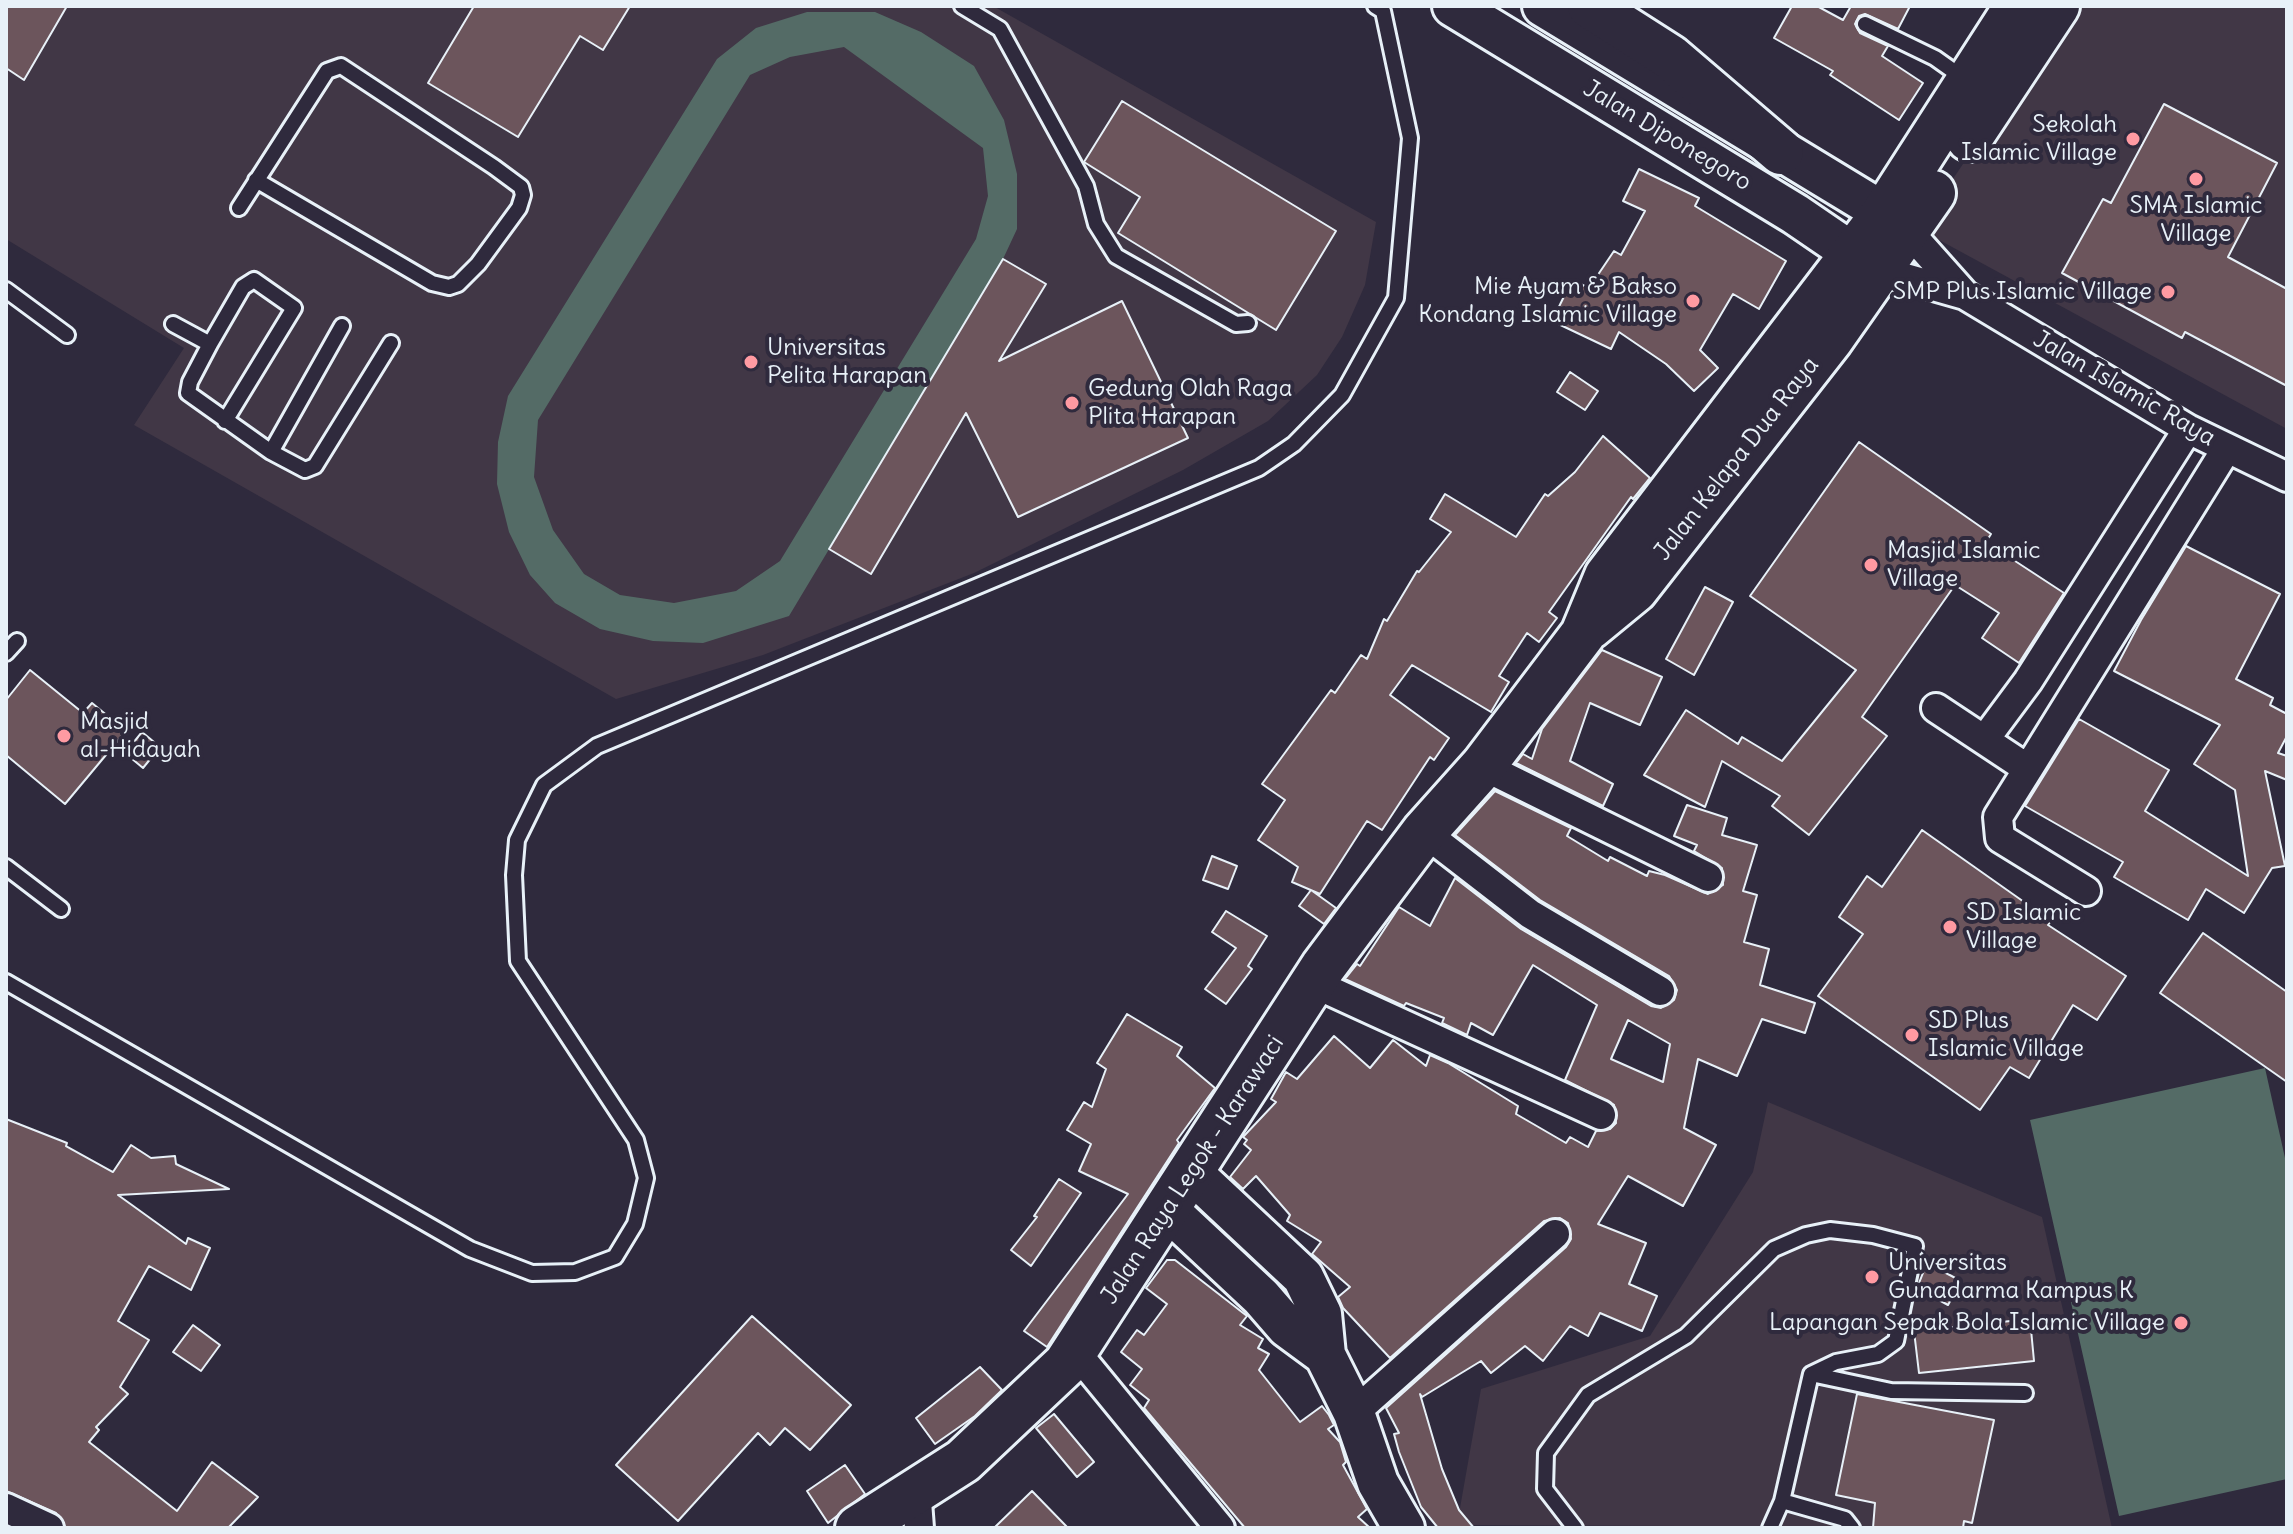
<!DOCTYPE html>
<html>
<head>
<meta charset="utf-8">
<style>
  body { margin:0 }
  #map { position:relative; width:2293px; height:1534px; overflow:hidden; background:#2f2a3d; font-family:Delius,sans-serif }
  canvas { display:block }
  .frame { position:absolute; inset:0; border:8px solid #e8f1f8; pointer-events:none }
</style>
</head>
<body>
<div id="map">
<canvas width="2293" height="1534"></canvas>
<div class="frame"></div>
</div>
<script>
const g = document.querySelector('canvas').getContext('2d');
g.lineJoin = 'round';
function paint(path, color) { g.fillStyle = color; g.fill(path, 'evenodd'); }
const shape = rows => new Path2D(rows.map(r => 'M' + r).join(''));
function stroke(path, color, width, dash) { g.strokeStyle = color; g.lineWidth = width; g.lineCap = dash ? 'butt' : 'round'; g.setLineDash(dash || []); g.stroke(path); }
function write(font, color, halo, rows, align = 'center') {
  g.font = font + ' Delius,sans-serif'; g.lineWidth = 8; g.setLineDash([]); g.textBaseline = 'middle'; g.strokeStyle = halo; g.fillStyle = color; for (const [text, x, y, turn = 0] of rows) {
    g.save(); g.translate(x, y); g.rotate((+turn || 0) * Math.PI / 180); g.textAlign = isNaN(turn) ? turn : align; if (halo) g.strokeText(text, 0, 0); g.fillText(text, 0, 0); g.restore();
  }
}
const built = shape([
  [6,6,993,6,1376,222,1365,285,1342,337,1317,375,1268,421,1183,470,974,573,763,655,616,699,134,425,184,348,6,239],
  [2070,6,2287,6,2287,429,1919,229],
  [1768,1102,2042,1217,2112,1528,1457,1525,1481,1389,1650,1336,1753,1172]
]);
const green = shape([
  [807,12,875,12,921,32,974,66,1004,120,1017,174,1017,229,1003,259,789,616,703,643,653,641,600,629,555,603,530,575,509,532,497,484,498,442,508,396,717,59,756,28],
  [844,47,983,148,988,196,976,239,780,561,736,591,674,603,620,595,584,574,553,530,534,477,538,420,750,75,790,57],
  [2265,1068,2287,1167,2287,1479,2119,1516,2030,1120]
]);
const building = shape([
  [6,6,67,6,24,80,6,68,6,6],
  [474,6,630,6,603,50,580,36,518,137,428,83,474,6],
  [1792,6,1817,6,1843,20,1851,6,1910,6,1898,29,1865,14,1859,16,1855,24,1860,33,1888,46,1882,56,1923,83,1899,120,1830,75,1833,71,1774,38,1792,6],
  [1122,101,1336,231,1276,330,1118,233,1140,197,1084,162,1122,101],
  [2164,104,2277,163,2228,257,2287,289,2287,386,2185,332,2182,338,2062,273,2103,199,2111,203,2164,104],
  [1639,169,1699,198,1695,206,1786,261,1759,309,1733,294,1700,350,1718,368,1694,391,1666,364,1619,332,1611,349,1552,321,1572,280,1589,288,1614,251,1621,255,1645,211,1623,201,1639,169],
  [1003,259,1046,284,999,361,1122,301,1188,438,1018,517,966,413,871,574,829,549,1003,259],
  [1570,372,1598,391,1585,410,1557,392,1570,372],
  [1603,436,1650,478,1633,499,1631,497,1549,612,1557,618,1539,642,1527,633,1499,676,1509,682,1491,712,1412,665,1390,695,1449,738,1434,760,1430,757,1382,830,1367,821,1320,894,1292,882,1298,867,1258,840,1285,800,1262,784,1331,690,1335,693,1361,655,1367,659,1384,619,1387,621,1417,571,1419,572,1451,532,1430,519,1445,494,1516,537,1545,494,1548,496,1575,472,1603,436],
  [1859,442,1991,534,1986,542,2064,593,2019,663,1982,638,1999,613,1955,585,1862,717,1887,736,1809,835,1772,806,1780,796,1722,761,1705,807,1644,775,1686,710,1738,744,1742,737,1782,761,1856,670,1750,596,1859,442],
  [2186,546,2280,594,2236,679,2273,698,2270,705,2287,714,2287,736,2278,753,2287,756,2287,780,2265,771,2285,866,2272,868,2244,913,2206,889,2188,920,2114,877,2123,862,2025,806,2079,719,2169,770,2145,811,2248,876,2235,790,2194,764,2220,725,2114,671,2141,620,2186,546],
  [1705,587,1733,602,1694,675,1666,659,1705,587],
  [1602,650,1662,677,1640,725,1590,703,1570,761,1613,784,1603,806,1516,763,1523,754,1532,759,1542,729,1602,650],
  [30,670,83,713,92,703,126,731,65,804,6,755,6,700,30,670],
  [142,732,160,747,143,768,125,753,142,732],
  [1495,791,1571,828,1567,836,1608,861,1610,857,1647,876,1649,871,1665,875,1708,894,1723,885,1722,868,1694,851,1697,845,1674,836,1687,805,1727,818,1722,835,1757,845,1743,891,1757,895,1744,942,1769,949,1760,985,1815,1003,1805,1033,1762,1019,1737,1076,1698,1059,1684,1128,1716,1145,1683,1206,1628,1176,1598,1224,1646,1243,1629,1284,1657,1296,1642,1331,1600,1313,1588,1336,1570,1326,1543,1361,1525,1346,1491,1373,1481,1361,1422,1397,1420,1394,1442,1469,1459,1510,1474,1528,1438,1528,1421,1507,1399,1452,1394,1434,1399,1433,1386,1408,1566,1247,1571,1239,1568,1223,1560,1218,1544,1221,1390,1358,1343,1308,1338,1297,1350,1287,1312,1254,1321,1242,1287,1221,1290,1215,1256,1176,1243,1189,1230,1177,1251,1150,1244,1144,1247,1140,1243,1137,1276,1102,1271,1099,1286,1072,1297,1079,1334,1036,1370,1068,1393,1040,1426,1066,1430,1055,1448,1063,1518,1106,1516,1114,1566,1143,1570,1137,1588,1147,1596,1131,1610,1129,1616,1123,1614,1105,1565,1080,1597,1005,1533,965,1493,1035,1471,1023,1467,1035,1442,1023,1444,1018,1406,1003,1404,1006,1345,979,1357,964,1360,966,1399,907,1430,926,1455,878,1521,929,1651,1006,1661,1008,1674,1000,1677,990,1669,976,1540,900,1455,835,1495,791],
  [1628,1020,1670,1044,1663,1082,1611,1059,1628,1020],
  [1922,830,2051,921,2048,925,2126,976,2097,1020,2073,1005,2029,1078,2010,1067,1980,1110,1818,996,1863,934,1839,917,1867,876,1882,887,1922,830],
  [1212,856,1237,866,1228,889,1203,880,1212,856],
  [1311,890,1336,908,1324,924,1299,906,1311,890],
  [1226,911,1267,936,1248,966,1252,969,1226,1004,1205,989,1236,948,1212,932,1226,911],
  [2203,933,2287,992,2287,1082,2160,993,2203,933],
  [1127,1014,1182,1047,1177,1056,1215,1088,1177,1140,1179,1143,1047,1347,1024,1331,1128,1194,1079,1171,1091,1144,1067,1130,1084,1102,1092,1107,1106,1069,1097,1063,1127,1014],
  [6,1119,67,1143,66,1146,113,1172,131,1145,151,1158,175,1156,176,1164,229,1189,118,1195,186,1244,188,1238,210,1248,191,1290,149,1266,118,1321,149,1340,120,1387,128,1394,96,1427,99,1430,89,1442,177,1511,212,1462,258,1497,228,1528,66,1528,56,1513,6,1491,6,1119],
  [1059,1179,1081,1193,1031,1266,1011,1250,1037,1217,1034,1216,1059,1179],
  [1167,1260,1175,1260,1247,1316,1240,1325,1263,1339,1258,1348,1269,1354,1259,1370,1300,1422,1322,1406,1329,1415,1334,1425,1328,1429,1340,1442,1346,1462,1343,1465,1367,1509,1358,1517,1370,1528,1245,1528,1144,1408,1149,1400,1130,1385,1142,1369,1121,1352,1137,1330,1144,1335,1167,1304,1146,1288,1167,1260],
  [1927,1263,1961,1281,1948,1305,1917,1288,1927,1263],
  [752,1316,851,1405,810,1450,785,1428,770,1445,758,1433,678,1521,616,1465,752,1316],
  [2030,1319,2034,1361,1919,1373,1914,1331,2030,1319],
  [193,1325,220,1345,201,1371,173,1352,193,1325],
  [980,1367,1002,1390,975,1416,935,1444,916,1418,980,1367],
  [1857,1394,1994,1420,1972,1523,1964,1521,1963,1528,1873,1528,1875,1503,1836,1495,1857,1394],
  [1054,1414,1094,1462,1077,1477,1036,1428,1054,1414],
  [845,1465,865,1494,828,1523,807,1491,845,1465],
  [1032,1491,1068,1528,994,1528,1032,1491]
]);
const lane = shape([
  [962,6,1000,29,1086,186,1096,224,1116,256,1236,324,1248,323],
  [1865,24,1935,58,1966,80],
  [239,208,327,71,341,66,494,167,521,187,523,195,519,208,478,264,458,284,449,287,432,283,256,180],
  [6,290,67,335],
  [173,324,210,344,243,287,254,280,294,308,225,421],
  [210,344,190,382,188,393,271,452,305,470,315,466,391,343],
  [271,452,342,326],
  [6,653,17,641],
  [6,867,61,909],
  [6,982,470,1249,532,1273,575,1272,615,1257,635,1224,646,1178,636,1140,518,961,514,875,517,840,544,785,597,746,1259,468,1294,444,1342,395,1396,298,1410,138,1383,11,1375,6],
  [1811,1374,1891,1391,2025,1393],
  [1782,1501,1845,1519,1852,1528],
  [1575,1528,1545,1489,1546,1453,1588,1395,1686,1336,1774,1249,1806,1235,1830,1230,1873,1235,1915,1246,1896,1341,1878,1354,1836,1362,1811,1374,1782,1501,1770,1528]
]);
const street = shape([
  [1908,231,1965,295],
  [1877,270,1965,295,2188,429,2287,477],
  [1936,708,2028,769,2227,448],
  [1985,739,2028,681,2188,429],
  [1483,766,1708,877],
  [2028,769,1998,817,2000,838,2086,891],
  [1424,832,1530,914,1660,991],
  [1313,983,1601,1115],
  [1075,1351,1220,1528],
  [1354,1413,1555,1234],
  [916,1488,919,1528],
  [6,1508,49,1528]
]);
const secondary = shape([
  [1453,6,1795,214,1877,270],
  [1543,6,1884,213],
  [1192,1173,1303,1277,1321,1314,1325,1355,1354,1413,1378,1483,1404,1528],
  [1168,1210,1261,1297,1287,1327,1325,1355]
]);
const primary = shape([
  [1969,139,2057,6],
  [1590,627,1635,590,1831,339,1933,193],
  [858,1528,963,1461,1066,1364,1323,967,1424,832,1483,766,1583,634,1607,576,1884,213,2017,6]
]);
const highway = shape([
  [1590,6,1670,57,1781,152]
]);
const markers = [
  [2133,139,8,"#ff9aa2"],
  [2196,179,8,"#ff9aa2"],
  [2168,292,8,"#ff9aa2"],
  [1693,301,8,"#ff9aa2"],
  [751,362,8,"#ff9aa2"],
  [1072,403,8,"#ff9aa2"],
  [1871,565,8,"#ff9aa2"],
  [64,736,8,"#ff9aa2"],
  [1950,927,8,"#ff9aa2"],
  [1912,1035,8,"#ff9aa2"],
  [1872,1277,8,"#ff9aa2"],
  [2181,1323,8,"#ff9aa2"]
];
const poiNames = [
  ["Sekolah",2117,125,"right"],
  ["Islamic Village",2117,153,"right"],
  ["SMA Islamic",2196,206,"center"],
  ["Village",2196,234,"center"],
  ["Mie Ayam & Bakso",1677,287,"right"],
  ["Kondang Islamic Village",1677,315,"right"],
  ["SMP Plus Islamic Village",2152,292,"right"],
  ["Universitas",767,348],
  ["Pelita Harapan",767,376],
  ["Gedung Olah Raga",1088,389],
  ["Plita Harapan",1088,417],
  ["Masjid Islamic",1887,551],
  ["Village",1887,579],
  ["Masjid",80,722],
  ["al-Hidayah",80,750],
  ["SD Islamic",1966,913],
  ["Village",1966,941],
  ["SD Plus",1928,1021],
  ["Islamic Village",1928,1049],
  ["Universitas",1888,1263],
  ["Gunadarma Kampus K",1888,1291],
  ["Lapangan Sepak Bola Islamic Village",2165,1323,"right"]
];
const streetNames = [
  ["Jalan Diponegoro",1667,136,31],
  ["Jalan Islamic Raya",2124,389,30],
  ["Jalan Kelapa Dua Raya",1737,459,-52],
  ["Jalan Raya Legok - Karawaci",1193,1170,-57]
];
paint(built, '#413746');
paint(green, '#546b66');
paint(building, '#6c555c');
stroke(building, '#e8f1f8', 2);
stroke(lane, '#e8f1f8', 20);
stroke(street, '#e8f1f8', 34);
stroke(secondary, '#e8f1f8', 46);
stroke(primary, '#e8f1f8', 50);
stroke(highway, '#e8f1f8', 50);
stroke(lane, '#2f2a3d', 14);
stroke(street, '#2f2a3d', 28);
stroke(secondary, '#2f2a3d', 40);
stroke(primary, '#2f2a3d', 44);
stroke(highway, '#2f2a3d', 44);
for (const [x, y, r, color] of markers) { const dot = new Path2D(); dot.arc(x, y, r, 0, 2 * Math.PI); g.fillStyle = color; g.fill(dot); stroke(dot, '#2f2a3d', 3); }
write('24px', '#e8f1f8', '#2f2a3d', poiNames, 'left');
write('24px', '#e8f1f8', '#2f2a3d', streetNames);
</script>
</body>
</html>
